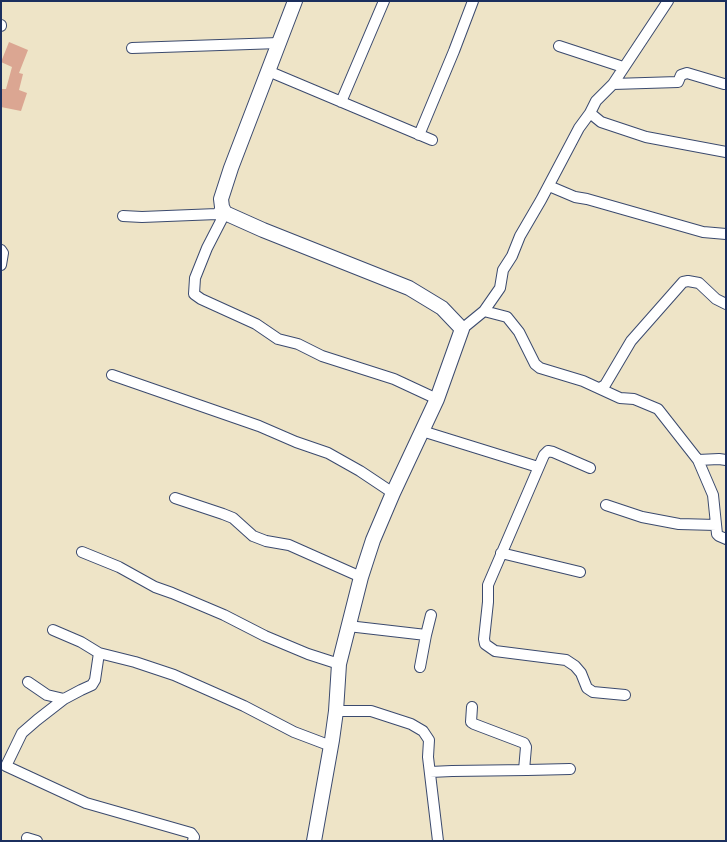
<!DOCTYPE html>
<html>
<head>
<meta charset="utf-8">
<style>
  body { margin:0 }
  #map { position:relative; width:727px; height:842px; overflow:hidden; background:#eee4c7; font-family:Pangolin,sans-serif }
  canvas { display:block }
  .frame { position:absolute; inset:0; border:2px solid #1b2f5e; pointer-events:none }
</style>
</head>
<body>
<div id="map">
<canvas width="727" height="842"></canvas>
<div class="frame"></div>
</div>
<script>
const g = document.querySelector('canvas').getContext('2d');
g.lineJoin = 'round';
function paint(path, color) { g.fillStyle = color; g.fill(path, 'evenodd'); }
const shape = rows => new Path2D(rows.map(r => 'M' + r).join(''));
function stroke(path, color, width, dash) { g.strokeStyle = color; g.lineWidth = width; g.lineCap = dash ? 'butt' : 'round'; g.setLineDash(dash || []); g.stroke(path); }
const building = shape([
  [9,42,28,50,19,73,23,74,19,90,27,93,21,111,1,107,1,89,6,89,12,67,1,62]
]);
const street = shape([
  [1,25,1,26],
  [559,46,623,67],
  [132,48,279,43],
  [268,71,432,140],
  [613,84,678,82,681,75,687,73,724,84],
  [341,102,384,1],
  [590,113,601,122,646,137,726,152],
  [419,135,454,51,473,1],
  [549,186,575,197,587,199,703,232,726,234],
  [225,213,207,248,195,278,194,294,201,299,256,324,278,339,298,344,322,356,394,379,437,399],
  [123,216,142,217,217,214,222,207],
  [1,250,3,253,1,265],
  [484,311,507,317,519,332,535,364,540,368,583,381,620,398,634,399,658,409,698,460,713,495,717,534,719,536,726,539],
  [462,329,484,311,500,288,503,270,512,256,520,236,541,200,579,128,590,113,596,101,613,84,668,1],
  [112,375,259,426,296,442,328,453,360,471,393,493],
  [600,388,605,385,631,341,683,282,688,281,699,283,716,299,726,304],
  [422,431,538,467],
  [698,460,719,459,726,460],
  [590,468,553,452,548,451,544,455,488,585,488,602,484,639,485,644,495,651,566,660,575,666,581,673,587,688,593,692,625,695],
  [175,498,223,514,233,518,253,536,266,541,289,545,361,577],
  [606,505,642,517,679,524,716,525],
  [82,552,119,567,155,587,172,593,224,615,265,636,308,654,339,664],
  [501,553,580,572],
  [348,626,426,635],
  [53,630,81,642,99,653,135,662,174,675,244,706,294,732,331,746],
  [99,653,95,680,92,685,81,690,64,699,37,720,22,733,6,766,86,803,191,833,194,837,193,841],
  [420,667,426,635,431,615],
  [28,682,47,695,64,699],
  [472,707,471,722,474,724,524,743,526,747,524,770],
  [336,711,371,711,411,724,423,731,429,740,428,757,438,841],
  [430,772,452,771,527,770,570,769],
  [27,838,37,841]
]);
const secondary = shape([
  [295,1,231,168,221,199,222,207,225,213,263,230,409,288,442,308,462,329,437,399,393,493,373,540,361,577,339,664,336,711,332,740,314,841]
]);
paint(building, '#dba692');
stroke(street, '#3b4a6e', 12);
stroke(secondary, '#3b4a6e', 16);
stroke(street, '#fff', 10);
stroke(secondary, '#fff', 14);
</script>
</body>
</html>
